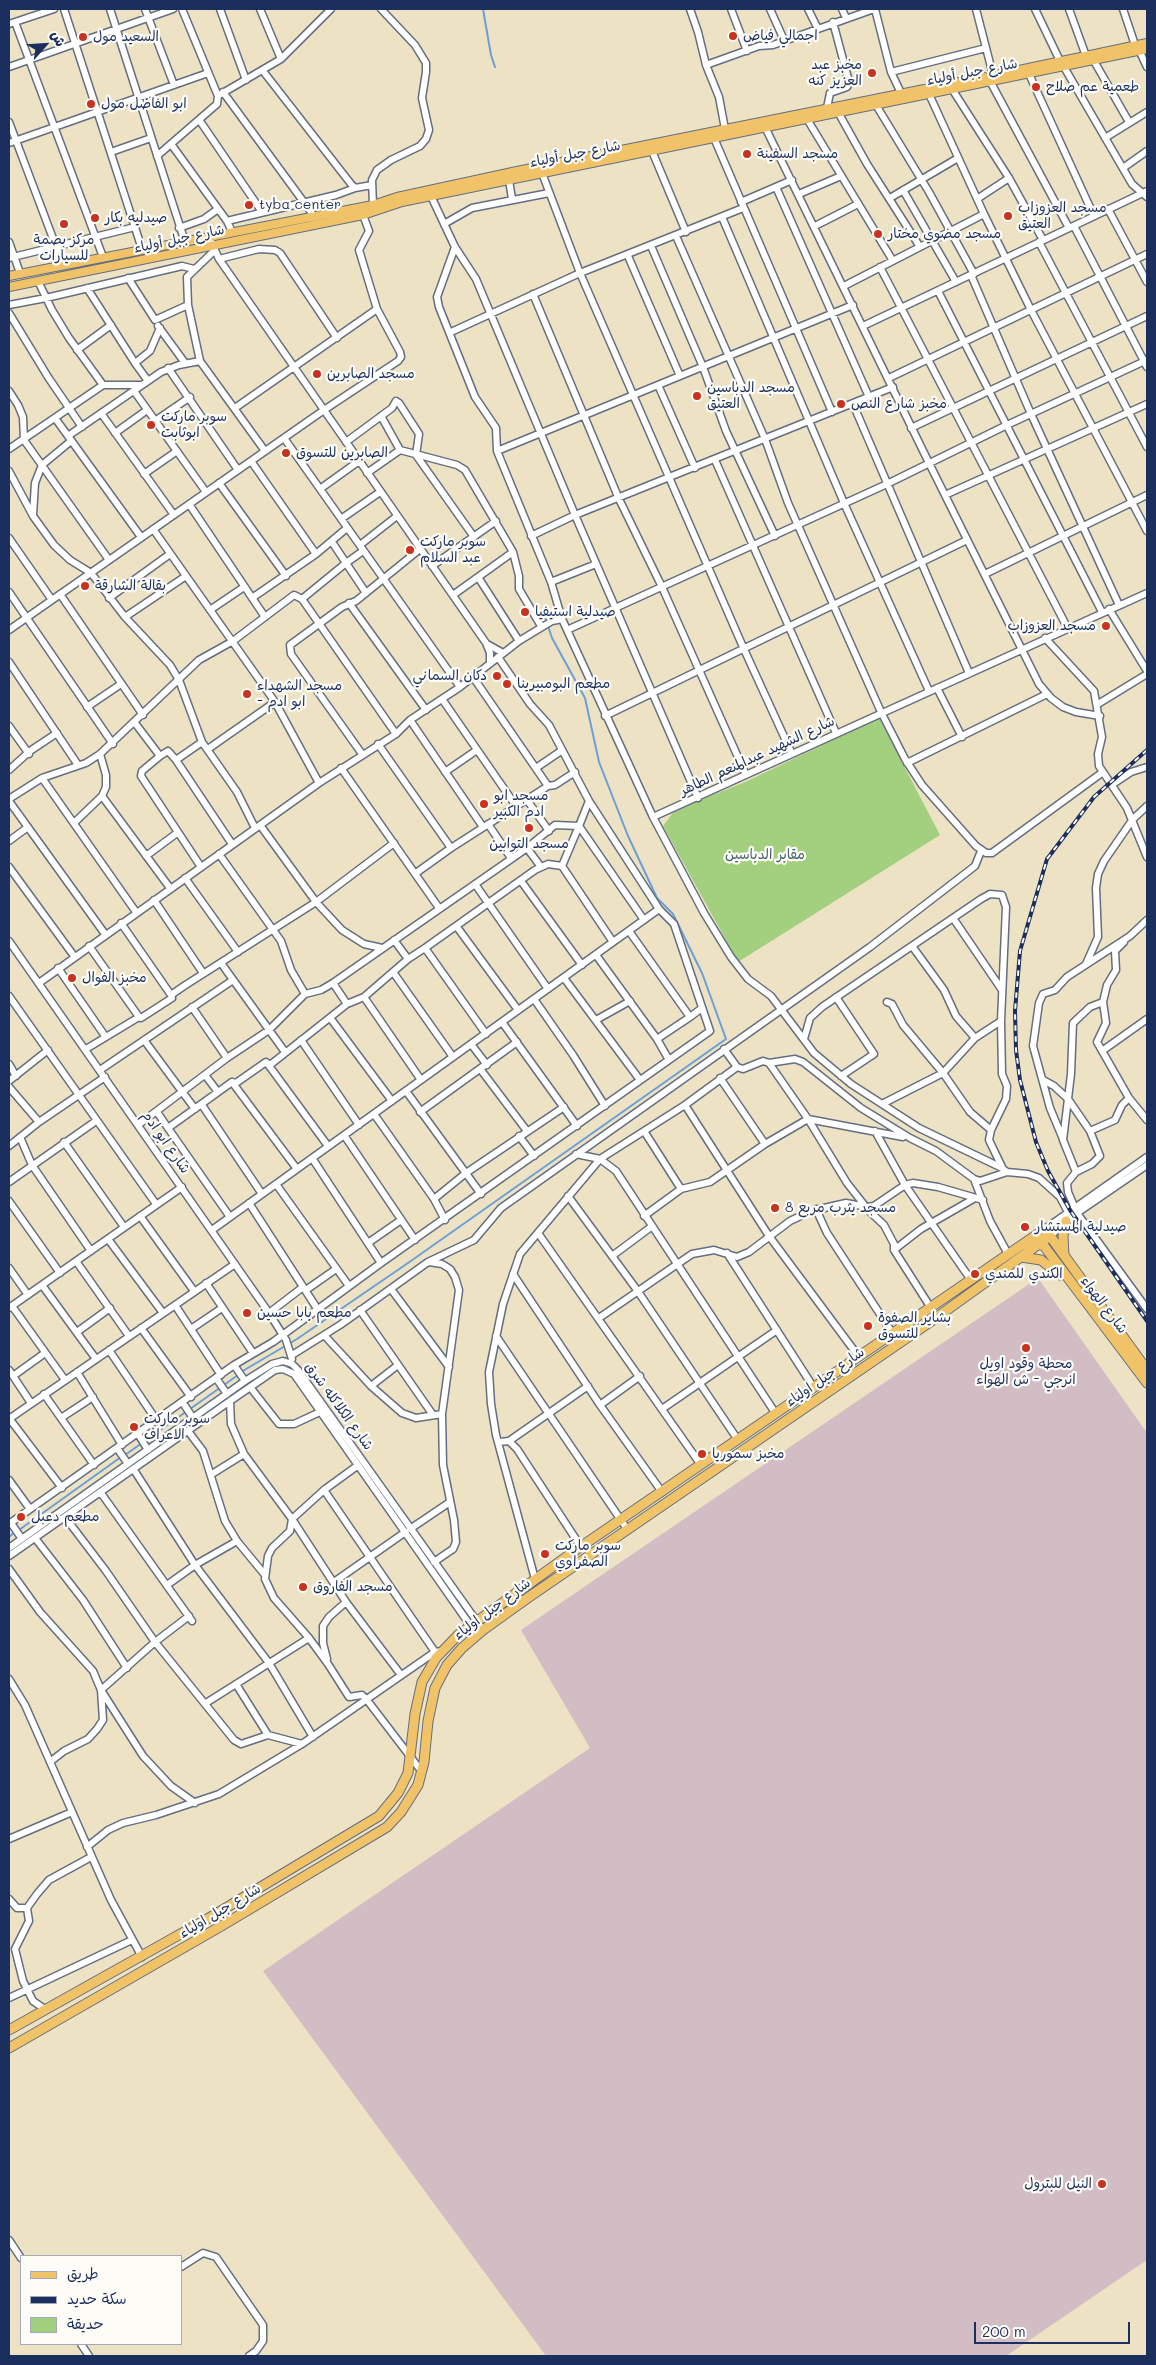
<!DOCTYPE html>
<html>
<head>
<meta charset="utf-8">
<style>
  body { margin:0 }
  #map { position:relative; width:1156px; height:2365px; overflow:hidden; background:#ede3c4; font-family:Mali,"Playpen Sans Arabic",sans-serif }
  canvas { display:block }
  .frame { position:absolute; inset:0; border:10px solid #1b2f5e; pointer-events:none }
  .legend { position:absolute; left:20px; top:2255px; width:162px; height:90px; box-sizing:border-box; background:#fdfcf7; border:1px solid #a3aaba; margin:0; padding:6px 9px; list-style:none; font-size:15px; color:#1b2f5e }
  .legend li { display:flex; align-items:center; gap:10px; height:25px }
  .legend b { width:25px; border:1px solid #a3aaba }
  .north { position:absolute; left:20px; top:20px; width:50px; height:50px; -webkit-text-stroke:4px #fdfcf7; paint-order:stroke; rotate:64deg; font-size:14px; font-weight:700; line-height:20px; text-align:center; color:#1b2f5e }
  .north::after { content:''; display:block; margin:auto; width:18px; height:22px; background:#1b2f5e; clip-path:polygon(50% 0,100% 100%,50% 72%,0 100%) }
  .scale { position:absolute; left:974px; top:2322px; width:156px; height:22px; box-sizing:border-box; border:2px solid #1b2f5e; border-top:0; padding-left:6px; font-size:15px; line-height:18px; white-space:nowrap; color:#1b2f5e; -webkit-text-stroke:4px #fdfcf7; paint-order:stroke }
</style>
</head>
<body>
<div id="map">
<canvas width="1156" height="2365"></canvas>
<div class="frame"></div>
<ul class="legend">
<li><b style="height:6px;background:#f1c369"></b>طريق</li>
<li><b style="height:6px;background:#1b2f5e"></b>سكة حديد</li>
<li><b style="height:14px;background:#a3d07e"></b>حديقة</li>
</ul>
<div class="north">ش</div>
<div class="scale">200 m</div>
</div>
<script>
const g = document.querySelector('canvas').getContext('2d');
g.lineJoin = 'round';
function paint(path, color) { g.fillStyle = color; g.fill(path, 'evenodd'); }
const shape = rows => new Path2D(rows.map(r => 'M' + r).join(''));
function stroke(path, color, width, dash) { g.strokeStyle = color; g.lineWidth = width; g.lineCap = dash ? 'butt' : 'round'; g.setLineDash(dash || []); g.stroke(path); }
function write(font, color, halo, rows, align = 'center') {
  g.font = font + ' Mali,"Playpen Sans Arabic",sans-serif'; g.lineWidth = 4.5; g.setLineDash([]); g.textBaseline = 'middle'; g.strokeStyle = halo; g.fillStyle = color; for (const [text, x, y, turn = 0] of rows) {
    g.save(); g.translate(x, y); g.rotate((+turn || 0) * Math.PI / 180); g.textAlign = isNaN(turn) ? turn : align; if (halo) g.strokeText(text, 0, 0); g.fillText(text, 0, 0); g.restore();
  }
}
const industrial = shape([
  [1038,1278,1147,1433,1147,2260,1006,2356,546,2356,263,1971,590,1748,521,1630]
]);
const green = shape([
  [879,718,940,835,738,962,663,826,675,810,745,782]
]);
const stream = shape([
  [483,9,491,55,495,67],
  [543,612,546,621],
  [241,1372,297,1339,408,1263,726,1039,702,973,673,914,657,898,628,836,599,762,585,698,552,638,548,626],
  [125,1455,238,1375],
  [19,1530,121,1457],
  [9,1537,15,1532]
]);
const minor = shape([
  [64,9,142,249],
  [110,9,185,242],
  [145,9,174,85],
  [220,9,246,80],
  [260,9,281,59],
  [690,9,698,32,706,65,719,97,725,129],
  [731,9,747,51],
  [770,9,784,40],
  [808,9,817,27],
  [842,9,846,18],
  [875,9,891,72,901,93],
  [976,9,993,75],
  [1035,9,1060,61],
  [1069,9,1086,56],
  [1123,9,1135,45],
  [15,22,103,257],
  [9,24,54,9],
  [1139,50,1147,67],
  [1094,61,1129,122],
  [706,65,759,46,773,45,874,9],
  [9,67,173,9],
  [1064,67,1132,184,1147,197],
  [263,71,351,184,355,188,372,185],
  [891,72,986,48],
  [1029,74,1094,216],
  [990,81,1069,228],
  [952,89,1009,178,1043,240],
  [223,92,314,216],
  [221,94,281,59,331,9],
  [929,94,984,214,1031,310,1147,531],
  [876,105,929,192,974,274],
  [827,108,830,93,847,87,849,82,833,22],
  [838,112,867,164,920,247],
  [807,119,893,261],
  [200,121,262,212],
  [9,122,63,265],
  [765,127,929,463,1039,684,1051,698,1063,707,1076,712,1100,716],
  [714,138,832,412],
  [1105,138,1147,112],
  [9,143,208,73],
  [171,144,227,221,232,232],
  [652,151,686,232],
  [111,152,151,138],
  [157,156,217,104,218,96,182,9],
  [1123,168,1147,151],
  [542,173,580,273,743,647,792,754],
  [509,180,512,199],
  [776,187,869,397],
  [903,190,956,282],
  [430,194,455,247,476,279,575,515,698,798],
  [799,194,841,176],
  [890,198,958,158],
  [977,199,1009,178],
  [741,202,792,180],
  [373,205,372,180,377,170,391,160,420,146,426,139,429,130,422,98,426,72,426,63,415,45,381,9],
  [1108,209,1147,282],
  [722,217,844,503,929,691],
  [227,221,336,195,355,188],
  [444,224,472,208,549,193],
  [815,226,858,204],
  [1074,226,1147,367],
  [179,228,204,219,218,209],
  [676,236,765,439,788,503,881,712,905,759,922,785,976,846,986,853,992,853,1103,772],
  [209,237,219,259,486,643,490,653,490,663],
  [9,242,20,273],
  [1039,242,1147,447],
  [651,246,703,367,726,431,775,536],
  [455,247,437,297,439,307,475,397,496,428,497,451,551,582,562,619],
  [215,250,187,277,188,305,200,361,265,451],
  [628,256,680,376],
  [9,258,135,227],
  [219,259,259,249,275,250,280,253,337,338],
  [880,267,1067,627],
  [971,275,1031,414,1119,605],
  [128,278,155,320,188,305],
  [38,281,52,310,69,338,103,385],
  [844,286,984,214],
  [87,288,135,363],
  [938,291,1102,612],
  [533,294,619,499,662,587,746,775],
  [9,305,46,298,182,266,194,269],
  [9,313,48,377,82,427],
  [158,326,185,363],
  [863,326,1147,191],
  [451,332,580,273,743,208],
  [77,350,111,325],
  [168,368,238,470],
  [889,378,1147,254],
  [148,381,135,363,150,351,160,328],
  [658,385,695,468],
  [9,391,18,405,23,417,24,440,109,560],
  [134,391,206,492],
  [853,404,969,673],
  [235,408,377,309,359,250,369,231,363,215],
  [101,413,174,515],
  [381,416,400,450],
  [55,418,141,537],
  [155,421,190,397],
  [911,428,1147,316],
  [115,433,147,410],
  [68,436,161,372,179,365,200,361],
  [284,438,460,687],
  [346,442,392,408,396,401,399,403,419,434,416,455,474,537],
  [9,449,103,385,142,385],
  [497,451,853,305],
  [715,460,836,733],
  [251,461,316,554,347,528],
  [9,471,33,516,54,545,70,560,91,573,125,617,186,576],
  [367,473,400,450,457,465,465,470,513,552,519,576,519,589,541,626],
  [144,474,177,451],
  [219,483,286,576],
  [320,489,359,461],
  [945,495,1147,404],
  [189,504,265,617],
  [33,515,35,483,42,465,71,441],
  [341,519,380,492],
  [153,529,275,702,319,783],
  [531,536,575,515,893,387],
  [9,538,52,600],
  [332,542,366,593],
  [360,545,397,516],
  [432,566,496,521],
  [985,574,1147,495],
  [478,577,519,641],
  [551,582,596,564],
  [9,592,113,744],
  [60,594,143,715],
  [453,595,513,552],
  [109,598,170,554],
  [252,598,316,554],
  [302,599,346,563,363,551],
  [349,603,426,710],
  [1109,609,1147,671],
  [210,610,244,587],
  [125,617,170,665,179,680,202,742,237,792,255,828],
  [9,630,324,410,398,361,401,357,400,352,377,309],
  [567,630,887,484,1007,425,1147,360],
  [1045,638,1094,691,1102,737,1098,754,1099,766,1127,808,1147,857],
  [487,644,503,653],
  [9,662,78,765],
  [937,688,962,737],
  [442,699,516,806],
  [1098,704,1147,674],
  [87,707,121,684],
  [605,716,967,540],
  [410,720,483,827],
  [135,723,160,756,168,751,176,760,202,742],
  [9,726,29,754],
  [378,744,451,848],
  [208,749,275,702],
  [362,754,291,654,290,645,342,607,356,601,420,549],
  [160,756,142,771,141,776,201,867],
  [176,760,232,844],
  [907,763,1047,694],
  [341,768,439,908],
  [536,768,561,751],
  [9,770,30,751,57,733],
  [445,772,477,750],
  [42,778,136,912],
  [1113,784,1131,772,1147,767],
  [548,786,555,785,575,772],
  [102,796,170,888],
  [9,799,42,778,86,763,100,754,199,660,233,641,294,595,302,599,396,734],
  [527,800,549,831],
  [9,801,105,934],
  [653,817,704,913,731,957,748,979,771,996,814,1053,851,1084,919,1128,1002,1168,1007,1172,1028,1174,1039,1178,1060,1197,1068,1212],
  [75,822,102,796,106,787,106,775,100,754],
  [488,824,511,858],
  [260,825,316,902,342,930,364,944,382,948],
  [579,826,562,866,613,942],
  [579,826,644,920],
  [9,841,28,827],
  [527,848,541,867],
  [219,854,281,941,291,970,305,994],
  [146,856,177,833],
  [9,867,74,956],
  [416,873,451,848,548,786,473,677],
  [185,878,238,952],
  [521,881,582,965],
  [475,884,548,989],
  [154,900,203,973],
  [953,918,1002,990],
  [121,923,171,995],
  [457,927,518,1010],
  [629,931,690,1017,657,1039],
  [394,940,408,959],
  [9,941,269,1313,286,1340,292,1359],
  [1124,942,1115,951,1116,970,1107,985,1103,1002,1106,1023,1097,1042,1129,1098,1147,1120],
  [89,946,139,1017],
  [912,946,944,990,956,1016,975,1038],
  [596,955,657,1039,669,1060],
  [221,963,285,1052],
  [1086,964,1098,937,1096,888,1098,874,1104,861,1133,819,1147,806],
  [58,968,105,1036],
  [393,972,453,1057],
  [564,978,640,1080],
  [39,983,319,783,396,734,410,720,460,687,519,641,552,621,562,619,653,817,1147,593],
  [333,983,347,1004],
  [9,996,156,1204],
  [364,997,421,1080],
  [836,997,874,1054,841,1076],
  [534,999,573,1055,605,1106],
  [887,1002,892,1004,903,1025,943,1073,970,1112,991,1130],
  [1103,1002,1090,1007,1073,1023,1071,1074,1063,1140,1076,1172,1067,1183,1068,1192,1077,1213,1147,1309],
  [192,1007,227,1058],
  [690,1017,702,1008],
  [331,1019,392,1101],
  [596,1020,630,1001],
  [502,1022,577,1126],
  [486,1034,425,948,535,870,548,864,562,866],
  [804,1039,810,1018,822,1007,981,899,990,894,1002,895,1006,907,1001,1021,1002,1074,1007,1086,1006,1099,991,1130,989,1140,1002,1167],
  [144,1040,195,1109],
  [301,1040,359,1125],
  [471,1044,487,1065],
  [86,1049,139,1017,141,1018,172,998,171,995,184,986,316,902,394,843],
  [724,1049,737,1067,743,1069,763,1061,769,1063,795,1059,803,1062,861,1108,910,1138,936,1151,974,1179,980,1181,1007,1172],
  [1102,1051,1147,1019],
  [267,1063,328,1146],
  [769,1063,808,1119,847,1183,869,1211,884,1225,894,1244,894,1250,931,1308],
  [9,1064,16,1076],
  [100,1070,233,980],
  [481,1070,527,1131],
  [205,1075,218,1092],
  [720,1078,765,1144],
  [1043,1080,1054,1086,1068,1099,1090,1131],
  [9,1081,48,1050],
  [232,1082,297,1169],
  [9,1087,39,1122],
  [406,1091,481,1194],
  [882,1104,943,1073,975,1038,1001,1021],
  [202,1105,262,1194],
  [685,1105,769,1236,859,1357],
  [157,1112,168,1128,232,1082,236,1083,266,1062,270,1065,347,1004,364,997,408,959,425,948],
  [420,1112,517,1042],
  [374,1114,434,1199,445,1220],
  [138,1125,227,1058,269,1030,305,994,321,990,333,983,527,848,555,825,579,826,589,801],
  [168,1128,230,1217],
  [644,1131,681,1189],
  [875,1131,905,1185,971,1280],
  [344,1135,415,1240],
  [519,1136,534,1156],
  [20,1137,32,1165,91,1251],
  [1063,1139,1050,1108,1033,1046,1039,1003,1043,994,1055,990,1067,977,1130,936,1147,920],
  [64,1142,124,1227],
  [9,1146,39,1122,105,1077],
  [576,1154,600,1159,616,1171,776,1414],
  [312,1158,381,1263],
  [1076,1172,1092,1164,1100,1156,1090,1131,1115,1120,1122,1105,1129,1098],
  [974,1179,990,1221,1008,1254],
  [9,1182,96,1121],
  [276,1184,349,1286],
  [568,1196,637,1290,738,1440],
  [434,1199,466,1173,564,1107],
  [9,1201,60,1273],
  [249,1203,318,1310],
  [816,1209,827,1233,893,1334],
  [140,1216,194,1291],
  [644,1216,681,1189,710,1182,765,1144,808,1119,903,1137],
  [1045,1229,1147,1157],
  [212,1230,659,909],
  [538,1233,701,1465],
  [1050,1236,1077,1213,1147,1165],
  [108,1239,163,1313],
  [368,1243,401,1220],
  [894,1250,921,1229,975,1198],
  [727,1253,814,1388],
  [612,1256,651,1227],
  [76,1261,129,1336],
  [429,1262,442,1264,450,1269,455,1277,459,1290,442,1414,443,1465,454,1520,456,1542,453,1549,434,1562],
  [9,1268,28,1295],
  [513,1274,600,1405,662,1492],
  [206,1283,253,1353],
  [42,1285,96,1359],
  [391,1289,449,1367],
  [175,1305,221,1375],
  [12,1306,65,1380],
  [9,1308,182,1187],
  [360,1310,433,1415],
  [269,1313,303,1287,306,1290,336,1269],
  [599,1318,692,1254,714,1250,737,1257,749,1252,790,1221,811,1211,846,1203,867,1207,874,1206,905,1185,913,1183,938,1187,983,1200],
  [141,1328,191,1397],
  [191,1329,222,1308],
  [77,1332,110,1308],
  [324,1335,371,1386,402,1413,416,1418,442,1414],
  [496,1336,627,1529],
  [109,1350,157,1421],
  [292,1355,340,1325,428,1262,474,1240,501,1208,870,947,975,866,981,851],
  [234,1365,245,1381],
  [9,1370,31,1403],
  [77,1372,122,1445],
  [13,1376,45,1353],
  [216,1378,227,1394],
  [371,1386,398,1365],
  [250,1387,279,1424,294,1424,320,1412],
  [44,1394,94,1465],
  [230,1401,231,1424,244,1454,292,1519,346,1602,329,1617,323,1626,323,1643,327,1659],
  [183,1403,193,1418],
  [600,1405,640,1376],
  [662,1409,777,1330],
  [9,1418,62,1488],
  [61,1418,93,1397],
  [9,1419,235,1264],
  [188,1431,203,1451,225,1521,237,1541,265,1575],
  [138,1434,148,1450],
  [509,1441,588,1386],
  [499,1442,509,1441,517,1449,581,1547],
  [117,1448,128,1464],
  [357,1466,324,1490,292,1519,290,1531,272,1548,268,1556,265,1579,274,1598,309,1638,328,1664,349,1697,362,1695,367,1700,422,1772],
  [134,1470,195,1565,269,1663,313,1737],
  [212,1474,244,1454],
  [9,1480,30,1509],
  [324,1490,435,1652],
  [101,1493,192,1621],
  [65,1517,106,1571,155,1642,234,1740,241,1744,268,1735],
  [11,1523,22,1539],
  [9,1524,234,1365,273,1342,381,1263,710,1031,674,924,659,909,589,801,549,725,530,704,498,657],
  [410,1529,450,1502],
  [35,1538,83,1600,127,1668],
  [9,1548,245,1381,272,1364,283,1361,292,1364,298,1370,483,1630],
  [9,1556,230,1401,275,1370,283,1369,294,1374,477,1635],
  [9,1569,40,1612,93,1671,101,1690,143,1756,171,1786,195,1803],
  [535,1579,496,1435,491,1404,489,1372,503,1304,520,1254,600,1159,685,1105,737,1067],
  [334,1582,404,1533],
  [167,1585,195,1565,237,1541],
  [346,1602,401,1675],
  [9,1679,25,1705,111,1900,142,1957],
  [236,1684,268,1735,302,1744],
  [206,1703,309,1638],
  [50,1762,64,1751,88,1739,97,1729,103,1720,101,1690,155,1642,189,1616],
  [9,1839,72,1812],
  [87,1847,108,1830,123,1823,156,1815,219,1794,302,1744,435,1652,442,1651],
  [9,1899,17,1908,27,1908],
  [9,1998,132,1940],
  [46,2010,33,2001,23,1981,15,1949,29,1921,27,1908,37,1894,49,1880,91,1857],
  [9,2240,21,2258],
  [181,2267,203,2253,216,2257,263,2325,263,2341,256,2351,249,2356],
  [81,2344,89,2356]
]);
const major = shape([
  [1000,74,1147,43],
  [9,276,373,205,397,197,517,171,984,77],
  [9,287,363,215,402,202,1147,49]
]);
const highway = shape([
  [1039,1244,1044,1246,1147,1383],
  [1064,1255,1063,1236,1066,1221],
  [1021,1257,1041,1260,1060,1275],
  [9,2030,209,1918,379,1816,398,1793,408,1773,415,1714,422,1682,436,1658,458,1635,576,1550,1045,1229,1147,1370],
  [9,2048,223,1925,387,1827,401,1812,418,1785,424,1762,428,1721,435,1688,447,1665,462,1648,483,1630,529,1597,933,1320,1050,1236]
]);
const rail = shape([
  [1147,750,1094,797,1047,859,1020,951,1015,1011,1016,1050,1020,1080,1036,1142,1048,1171,1070,1210,1147,1321]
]);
const markers = [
  [733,36,5,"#c8321e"],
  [83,37,5,"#c8321e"],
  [872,73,5,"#c8321e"],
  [1036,87,5,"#c8321e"],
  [91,104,5,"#c8321e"],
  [747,154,5,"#c8321e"],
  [249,205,5,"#c8321e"],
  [1008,216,5,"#c8321e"],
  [95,218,5,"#c8321e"],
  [64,224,5,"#c8321e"],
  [878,234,5,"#c8321e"],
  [317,374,5,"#c8321e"],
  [697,396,5,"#c8321e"],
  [841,404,5,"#c8321e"],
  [151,425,5,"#c8321e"],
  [286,453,5,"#c8321e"],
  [410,550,5,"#c8321e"],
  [85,586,5,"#c8321e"],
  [525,612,5,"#c8321e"],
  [1106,626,5,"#c8321e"],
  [497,676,5,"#c8321e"],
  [507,684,5,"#c8321e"],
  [247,694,5,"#c8321e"],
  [484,804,5,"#c8321e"],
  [529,828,5,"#c8321e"],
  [72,978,5,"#c8321e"],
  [775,1208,5,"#c8321e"],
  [1025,1227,5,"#c8321e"],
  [975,1274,5,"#c8321e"],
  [247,1313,5,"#c8321e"],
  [868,1326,5,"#c8321e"],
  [1026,1348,5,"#c8321e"],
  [134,1427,5,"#c8321e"],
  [702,1454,5,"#c8321e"],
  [21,1517,5,"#c8321e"],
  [545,1554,5,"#c8321e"],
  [303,1587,5,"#c8321e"],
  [1102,2184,5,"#c8321e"]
];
const poiNames = [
  ["اجمالي فياض",743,36],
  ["السعيد مول",93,37],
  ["مخبز عبد",862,65,"right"],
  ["العزيز كنه",862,81,"right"],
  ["طعمية عم صلاح",1046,87],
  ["ابو الفاضل مول",101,104],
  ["مسجد السفينة",757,154],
  ["tyba center",259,205],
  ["مسجد العزوزاب",1018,208],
  ["العتيق",1018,224],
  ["صيدليه بكار",105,218],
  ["مسجد مضوي مختار",888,234],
  ["مركز بصمة",64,240,"center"],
  ["للسيارات",64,256,"center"],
  ["مسجد الصابرين",327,374],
  ["مسجد الدباسين",707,388],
  ["العتيق",707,404],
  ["مخبز شارع النص",851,404],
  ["سوبر ماركت",161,417],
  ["ابوثابت",161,433],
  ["الصابرين للتسوق",296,453],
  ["سوبر ماركت",420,542],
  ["عبد السلام",420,558],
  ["بقالة الشارقة",95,586],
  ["صيدلية استيفيا",535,612],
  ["مسجد العزوزاب",1096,626,"right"],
  ["دكان السماني",487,676,"right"],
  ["مطعم البومبيرينا",517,684],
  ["مسجد الشهداء",257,686],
  ["- ابو ادم",257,702],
  ["مسجد ابو",494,796],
  ["ادم الكبير",494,812],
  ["مسجد التوابين",529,844,"center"],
  ["مخبز الفوال",82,978],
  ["مسجد يثرب مربع 8",785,1208],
  ["صيدلية المستشار",1035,1227],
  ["الكندي للمندي",985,1274],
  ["مطعم بابا حسين",257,1313],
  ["بشاير الصفوة",878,1318],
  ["للتسوق",878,1334],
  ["محطة وقود اويل",1026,1364,"center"],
  ["انرجي - ش الهواء",1026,1380,"center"],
  ["سوبر ماركت",144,1419],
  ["الاعراف",144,1435],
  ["مخبز سموريا",712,1454],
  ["مطعم دعبل",31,1517],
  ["سوبر ماركت",555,1546],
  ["الصفراوي",555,1562],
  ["مسجد الفاروق",313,1587],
  ["النيل للبترول",1092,2184,"right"]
];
const streetNames = [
  ["شارع جبل أولياء",972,72,-11],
  ["شارع جبل أولياء",575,154,-11],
  ["شارع جبل أولياء",179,239,-12],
  ["شارع الشهيد عبدالمنعم الطاهر",757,756,-25],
  ["شارع ابو ادم",166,1142,55],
  ["شارع الهواء",1104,1305,53],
  ["شارع جبل اولياء",825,1377,-35],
  ["شارع الكلاكله شرق",339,1406,54],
  ["شارع جبل اولياء",492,1609,-37],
  ["شارع جبل اولياء",220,1911,-31]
];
const parkNames = [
  ["مقابر الدباسين",765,855]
];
paint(industrial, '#d2bdc5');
paint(green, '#a3d07e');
stroke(stream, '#6b9fd7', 2);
stroke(minor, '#646e82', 9);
stroke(major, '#646e82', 10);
stroke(highway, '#646e82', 11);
stroke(minor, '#fff', 6);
stroke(major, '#f1c369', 8);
stroke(highway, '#f1c369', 9);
stroke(rail, '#1b2f5e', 4);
stroke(rail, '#fdfcf7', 2, [5.5]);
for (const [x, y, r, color] of markers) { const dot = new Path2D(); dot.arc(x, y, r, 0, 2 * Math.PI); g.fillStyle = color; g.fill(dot); stroke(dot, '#fdfcf7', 2); }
write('14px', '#1b2f5e', '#fdfcf7', poiNames, 'left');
write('14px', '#1b2f5e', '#fdfcf7', streetNames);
write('14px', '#445f68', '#fdfcf7', parkNames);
</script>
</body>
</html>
